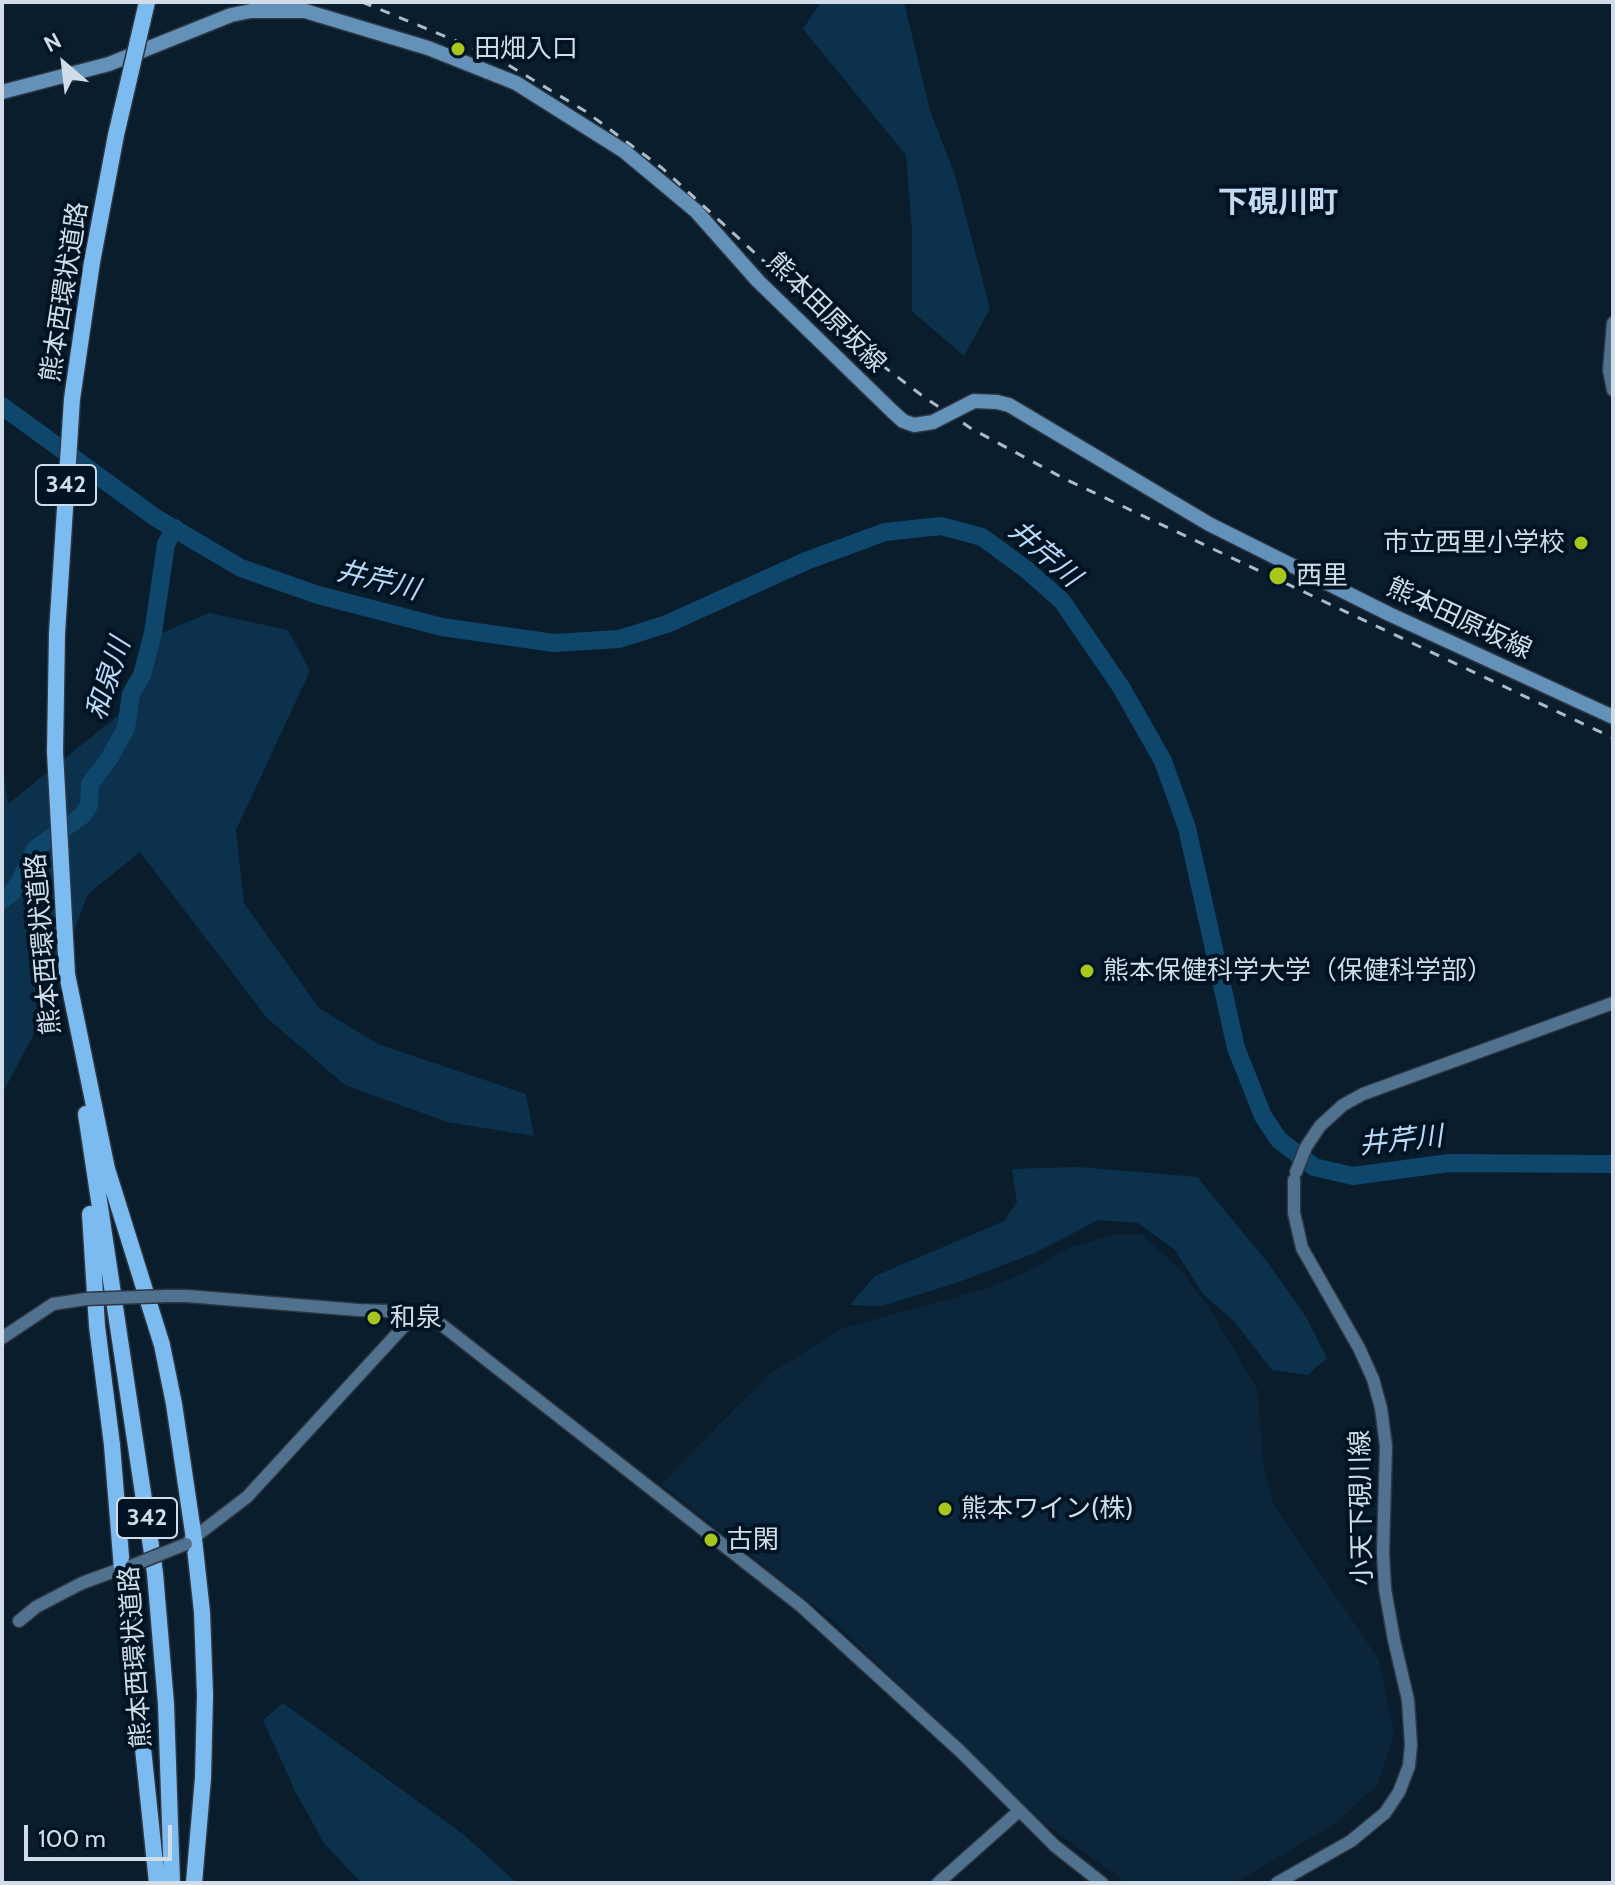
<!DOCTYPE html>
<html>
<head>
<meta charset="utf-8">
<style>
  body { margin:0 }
  #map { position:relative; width:1615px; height:1885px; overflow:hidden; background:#091d2d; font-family:Cabin,sans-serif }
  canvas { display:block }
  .frame { position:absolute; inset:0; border:4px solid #d0dce7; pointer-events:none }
  .north { position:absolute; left:24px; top:24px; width:80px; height:80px; -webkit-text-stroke:6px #021423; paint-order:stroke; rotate:332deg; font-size:22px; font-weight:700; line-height:32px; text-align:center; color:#d0dce7 }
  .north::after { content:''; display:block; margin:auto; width:28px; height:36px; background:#d0dce7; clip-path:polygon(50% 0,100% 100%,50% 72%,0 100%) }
  .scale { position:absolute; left:24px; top:1825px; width:148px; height:36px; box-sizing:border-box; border:4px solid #d0dce7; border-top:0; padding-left:10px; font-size:24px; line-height:28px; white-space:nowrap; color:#d0dce7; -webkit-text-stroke:6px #021423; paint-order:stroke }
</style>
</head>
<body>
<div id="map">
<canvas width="1615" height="1885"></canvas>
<div class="frame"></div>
<div class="north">N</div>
<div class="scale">100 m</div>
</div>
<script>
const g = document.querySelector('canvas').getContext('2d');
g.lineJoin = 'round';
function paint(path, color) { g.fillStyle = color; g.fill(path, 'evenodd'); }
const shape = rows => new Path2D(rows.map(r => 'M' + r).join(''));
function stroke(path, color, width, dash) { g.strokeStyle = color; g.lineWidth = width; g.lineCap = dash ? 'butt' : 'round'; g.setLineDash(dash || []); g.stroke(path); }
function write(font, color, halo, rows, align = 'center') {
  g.font = font + ' Cabin,"Noto Sans JP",sans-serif'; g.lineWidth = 8; g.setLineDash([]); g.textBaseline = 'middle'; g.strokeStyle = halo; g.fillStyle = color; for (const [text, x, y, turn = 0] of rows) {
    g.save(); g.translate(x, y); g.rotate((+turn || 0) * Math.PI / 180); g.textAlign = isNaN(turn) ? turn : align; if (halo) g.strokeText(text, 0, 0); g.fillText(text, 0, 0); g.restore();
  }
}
const built = shape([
  [1141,1234,1183,1272,1215,1317,1258,1391,1263,1462,1273,1503,1379,1660,1394,1734,1378,1784,1336,1823,1235,1883,1127,1883,1041,1821,831,1619,661,1484,767,1376,840,1329,989,1288,1030,1270,1071,1247,1112,1235]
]);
const green = shape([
  [821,2,904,2,930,111,955,175,990,309,964,356,912,311,912,230,906,155,803,29],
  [209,613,288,630,310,671,236,830,244,903,319,1008,378,1044,526,1094,534,1136,447,1122,345,1085,267,1018,140,852,88,894,34,1034,2,1094,2,759,8,804,136,701,157,635],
  [1078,1167,1197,1177,1268,1263,1306,1317,1327,1358,1308,1375,1272,1370,1234,1321,1203,1294,1175,1250,1138,1223,1098,1220,1035,1253,959,1282,882,1306,850,1305,875,1276,1004,1221,1017,1202,1012,1169],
  [283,1703,464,1835,517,1883,361,1883,324,1843,296,1793,263,1720]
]);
const river = shape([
  [2,406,156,518,241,568,318,595,442,627,554,643,619,639,667,624,806,561,885,532,941,526,982,537,1027,570,1062,601,1121,687,1163,761,1187,828,1236,1048,1263,1116,1279,1140,1314,1167,1353,1176,1449,1163,1613,1164],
  [2,900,12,893,20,881,35,849,83,815,89,805,90,784,110,757,126,728,131,694,142,675,153,633,166,544,175,528]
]);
const secondary = shape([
  [1613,323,1609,370,1613,390],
  [1296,1172,1306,1147,1320,1126,1343,1105,1363,1094,1613,1003],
  [166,1296,187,1296,358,1310,417,1312,442,1325,801,1606,960,1751,1055,1846,1102,1883],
  [2,1338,53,1304,86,1299],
  [188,1542,247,1497,417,1312],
  [19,1621,36,1607,82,1583,126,1567],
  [938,1883,1019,1811],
  [1277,1883,1351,1841,1385,1813,1399,1792,1409,1766,1411,1745,1408,1700,1394,1640,1385,1589,1383,1553,1386,1446,1381,1408,1373,1379,1359,1348,1302,1248,1294,1213,1294,1180]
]);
const primary = shape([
  [2,92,109,64,231,15,251,11,305,11,428,48,516,83,624,151,696,211,758,281,893,412,903,421,914,425,933,422],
  [997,402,1009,405,1209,524,1389,614,1613,717]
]);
const highway = shape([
  [67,974,107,1169,162,1345,174,1404,194,1539,202,1612,205,1695,203,1778,194,1883],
  [86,1114,155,1573,166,1704,172,1883],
  [90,1214,97,1326,112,1445,122,1569,133,1652,157,1883]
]);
const rail = shape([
  [362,2,495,57,585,111,662,168,859,348,924,397,972,429,1065,479,1613,738]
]);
const secondaryBridge = shape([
  [86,1299,166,1296],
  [131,1566,186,1544]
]);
const primaryBridge = shape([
  [933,422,974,401,997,402]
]);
const highwayBridge = shape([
  [67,974,55,752,57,633,72,399,92,262,116,135,147,2]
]);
const markers = [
  [458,49,8,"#a8c71d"],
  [1581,543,8,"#a8c71d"],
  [1278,576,10,"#a8c71d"],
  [1087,971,8,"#a8c71d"],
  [374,1318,8,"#a8c71d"],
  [945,1509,8,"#a8c71d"],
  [711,1540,8,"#a8c71d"]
];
const shields = [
  [66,485,60],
  [147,1518,60]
];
const shieldNames = [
  ["342",66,485],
  ["342",147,1518]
];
const poiNames = [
  ["田畑入口",474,49],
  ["市立西里小学校",1565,543,"right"],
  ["西里",1296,576],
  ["熊本保健科学大学（保健科学部）",1103,971],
  ["和泉",390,1318],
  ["熊本ワイン(株)",961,1509],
  ["古閑",727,1540]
];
const streetNames = [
  ["熊本西環状道路",65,292,-81],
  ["熊本田原坂線",826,313,45],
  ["熊本田原坂線",1459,619,25],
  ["熊本西環状道路",44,944,-95],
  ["小天下硯川線",1362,1508,-91],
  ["熊本西環状道路",136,1657,-94]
];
const waterNames = [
  ["井芹川",1044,554,41],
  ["井芹川",378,581,14],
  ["和泉川",109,679,-72],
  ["井芹川",1401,1141,-6]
];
const quarterNames = [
  ["下硯川町",1278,203]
];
paint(built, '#0b263b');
paint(green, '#0c314c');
stroke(river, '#0f466c', 18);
stroke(secondary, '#2e3643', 15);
stroke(primary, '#2e3643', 17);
stroke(highway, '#2e3643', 19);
stroke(secondary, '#50728e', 12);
stroke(primary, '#6391b8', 14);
stroke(highway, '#7cbbef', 16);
stroke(rail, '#aebbc7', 3, [10, 10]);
stroke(secondaryBridge, '#2e3643', 15, []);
stroke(primaryBridge, '#2e3643', 17, []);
stroke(highwayBridge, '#2e3643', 19, []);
stroke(secondaryBridge, '#50728e', 12);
stroke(primaryBridge, '#6391b8', 14);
stroke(highwayBridge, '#7cbbef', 16);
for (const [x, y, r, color] of markers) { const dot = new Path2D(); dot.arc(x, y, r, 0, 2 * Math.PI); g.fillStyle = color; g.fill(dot); stroke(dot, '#021423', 3); }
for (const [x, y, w] of shields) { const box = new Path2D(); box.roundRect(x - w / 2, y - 20, w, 40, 6); g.fillStyle = '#021423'; g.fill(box); stroke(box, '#d0dce7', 2); }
write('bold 24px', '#d0dce7', null, shieldNames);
write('26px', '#d0dce7', '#021423', poiNames, 'left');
write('26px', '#d0dce7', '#021423', streetNames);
write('italic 28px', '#b8d9f7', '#021423', waterNames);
write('bold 30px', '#c1daf0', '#021423', quarterNames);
</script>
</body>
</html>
